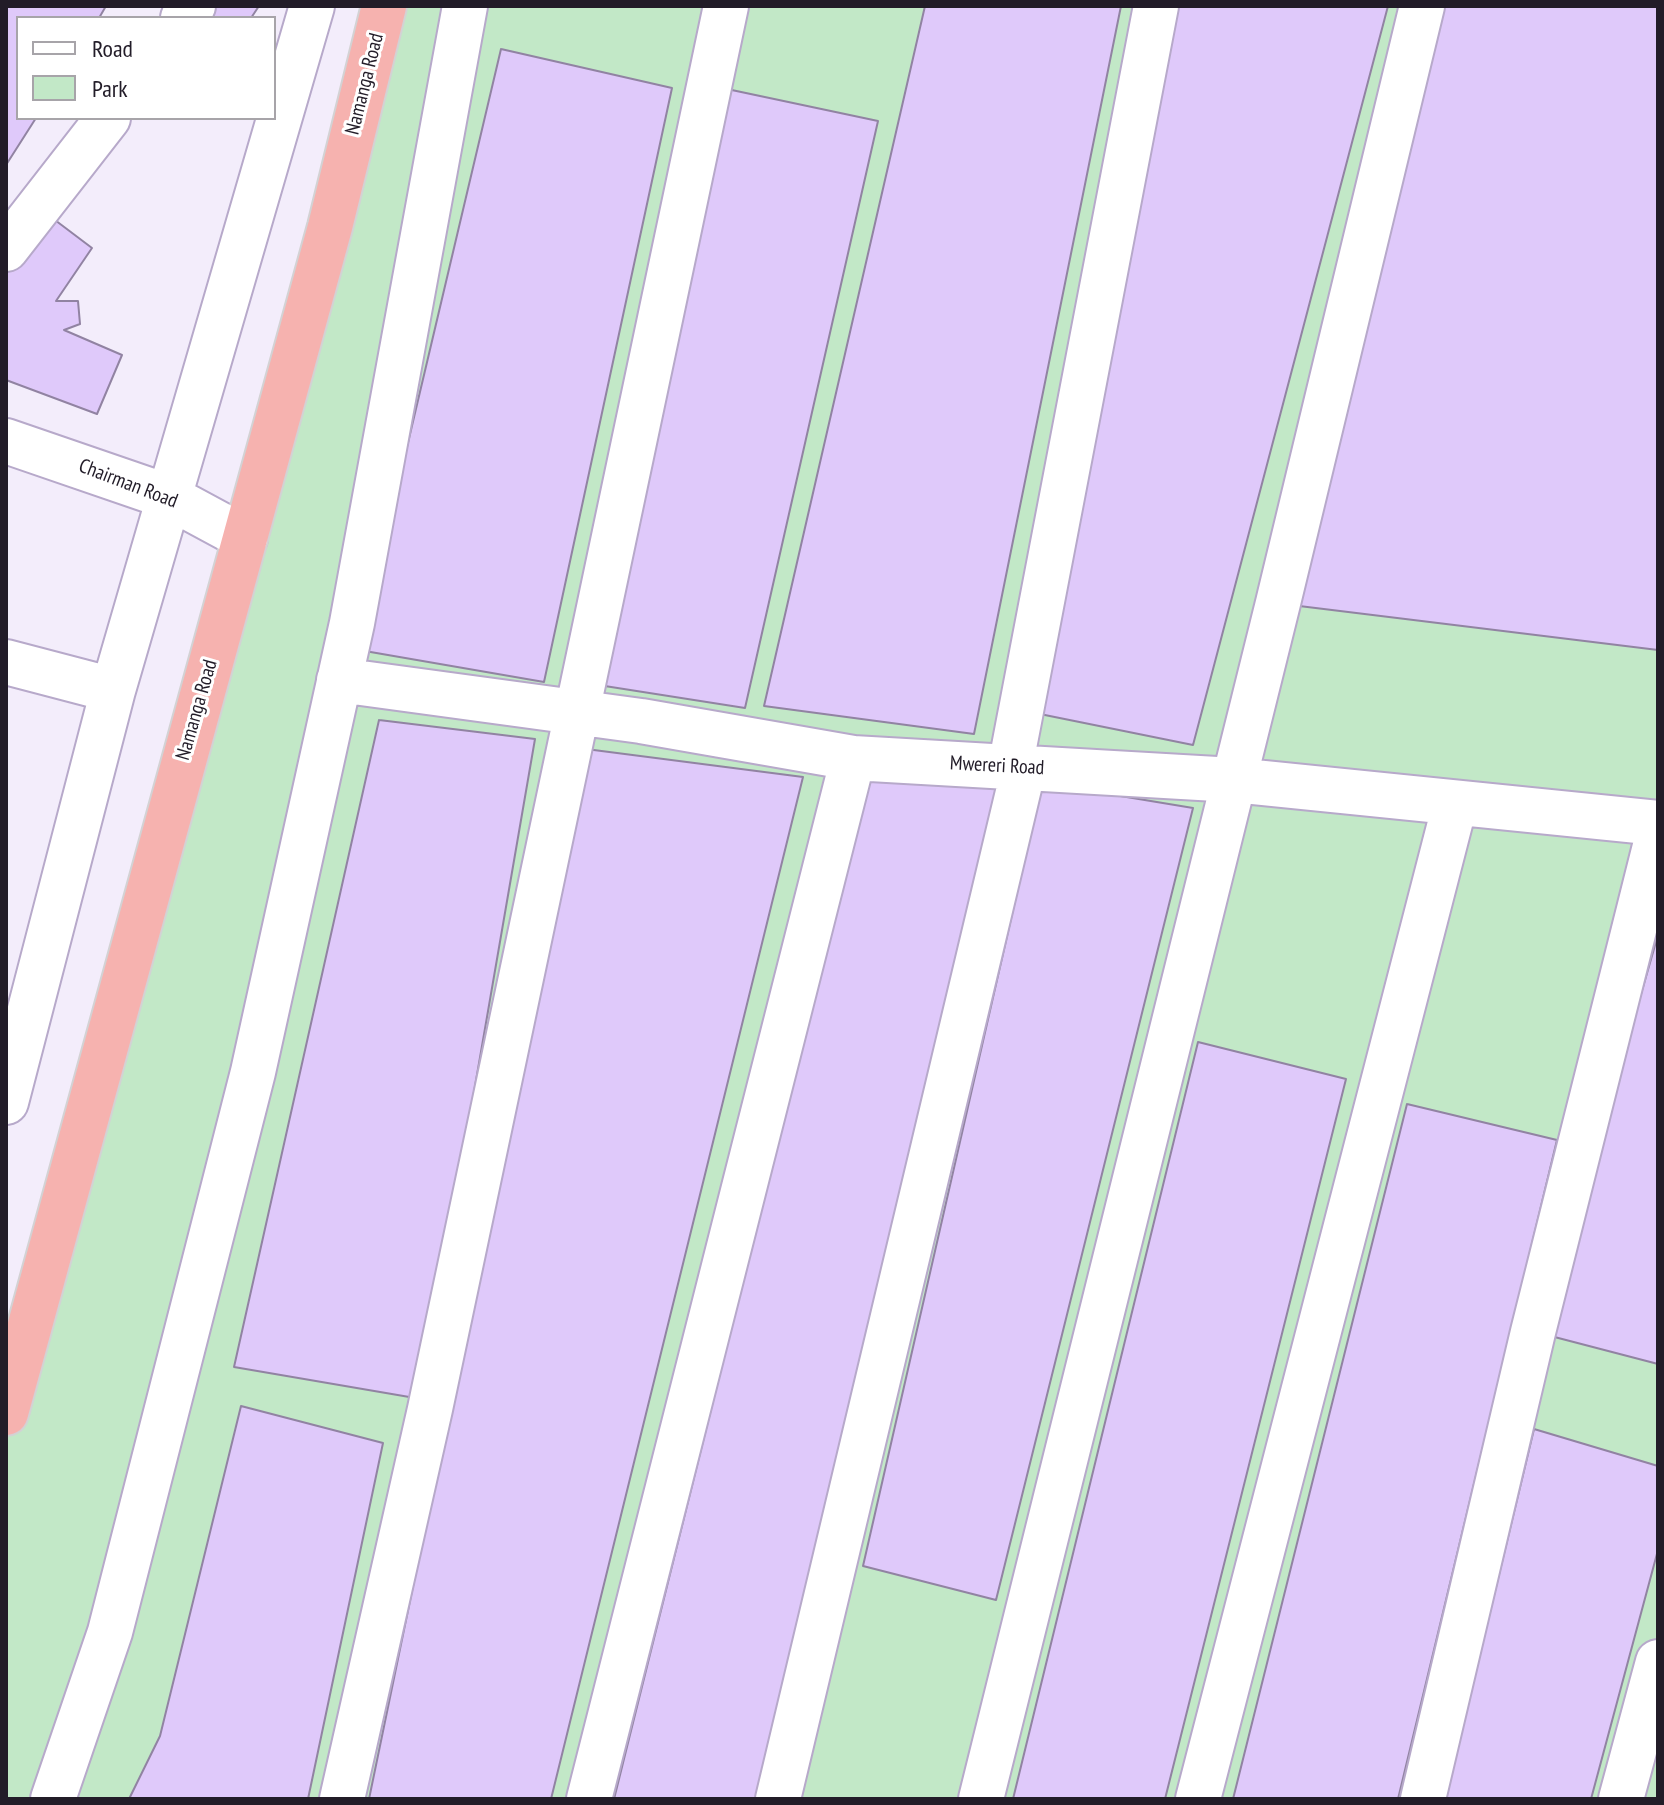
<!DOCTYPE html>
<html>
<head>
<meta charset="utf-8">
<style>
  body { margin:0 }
  #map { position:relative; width:1664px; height:1805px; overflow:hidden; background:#f3edfb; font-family:"PT Sans Narrow",sans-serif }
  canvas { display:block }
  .frame { position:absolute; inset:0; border:8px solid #221c28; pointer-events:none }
  .legend { position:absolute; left:16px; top:16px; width:260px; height:104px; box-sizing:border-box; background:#fff; border:2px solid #a7a4a9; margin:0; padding:10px 14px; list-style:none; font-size:24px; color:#221c28 }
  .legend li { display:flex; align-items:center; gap:16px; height:40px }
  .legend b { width:40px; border:2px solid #a7a4a9 }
</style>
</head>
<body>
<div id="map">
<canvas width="1664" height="1805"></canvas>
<div class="frame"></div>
<ul class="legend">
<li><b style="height:10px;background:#fff"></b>Road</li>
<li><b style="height:22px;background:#c2e8c7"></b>Park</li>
</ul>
</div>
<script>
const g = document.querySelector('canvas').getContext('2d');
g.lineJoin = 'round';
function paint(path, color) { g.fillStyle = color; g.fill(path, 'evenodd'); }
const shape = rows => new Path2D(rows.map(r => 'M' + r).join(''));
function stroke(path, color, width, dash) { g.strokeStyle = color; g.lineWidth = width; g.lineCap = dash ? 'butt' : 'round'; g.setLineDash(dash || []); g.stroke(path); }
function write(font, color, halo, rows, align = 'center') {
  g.font = font + ' "PT Sans Narrow",sans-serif'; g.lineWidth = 6; g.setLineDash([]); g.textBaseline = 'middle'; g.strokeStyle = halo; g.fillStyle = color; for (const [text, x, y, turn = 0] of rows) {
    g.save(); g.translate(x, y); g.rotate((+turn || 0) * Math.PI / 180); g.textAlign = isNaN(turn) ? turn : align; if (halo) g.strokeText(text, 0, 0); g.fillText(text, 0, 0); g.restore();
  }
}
const green = shape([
  [384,6,1658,6,1658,1799,6,1799,6,1413]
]);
const building = shape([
  [6,6,106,6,99,18,18,18,18,118,36,118,6,165,6,6],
  [206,6,259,6,251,18,200,18,206,6],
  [925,6,1121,6,974,734,764,706,925,6],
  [1161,6,1388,6,1193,745,1030,712,1161,6],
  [1428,6,1658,6,1658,650,1283,604,1428,6],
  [501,49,672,88,544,682,359,650,501,49],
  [727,89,878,121,745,708,592,684,727,89],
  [43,211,92,248,56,301,78,301,80,324,64,330,122,355,97,414,6,380,6,265,43,211],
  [379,720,535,739,421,1399,234,1367,379,720],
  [586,749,803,777,551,1799,369,1799,586,749],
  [871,766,1015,788,771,1799,614,1799,871,766],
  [1042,783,1193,808,996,1600,863,1566,1042,783],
  [1658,935,1658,1364,1543,1334,1658,935],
  [1198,1042,1346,1079,1165,1799,1013,1799,1198,1042],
  [1407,1104,1557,1140,1398,1799,1233,1799,1407,1104],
  [241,1406,383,1443,308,1799,129,1799,160,1736,241,1406],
  [1534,1429,1658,1466,1658,1550,1591,1799,1445,1799,1534,1429]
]);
const minor = shape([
  [183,18,193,6],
  [6,249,108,118],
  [6,441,169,497,245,538],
  [6,662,113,690],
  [339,680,641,721,853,758,1234,780,1658,823],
  [1010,768,1156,6],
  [6,1102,113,690,312,6],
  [53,1799,110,1632,253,1072,352,623,465,6],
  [342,1799,430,1409,726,6],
  [589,1799,853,758],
  [778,1799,1024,767],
  [981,1799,1278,603,1422,6],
  [1198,1799,1455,804],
  [1423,1799,1533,1332,1658,834],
  [1621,1799,1658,1662]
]);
const highway = shape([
  [6,1413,330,227,384,6]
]);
const streetNames = [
  ["Namanga Road",365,84,-76],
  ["Chairman Road",128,484,21],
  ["Namanga Road",197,710,-74],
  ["Mwereri Road",997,766,3]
];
paint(green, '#c2e8c7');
paint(building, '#dfc9fa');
stroke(building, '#9183a2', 2);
stroke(minor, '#b7a9ca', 48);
stroke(highway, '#d3d2d4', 48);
stroke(minor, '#fff', 44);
stroke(highway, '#f6b2af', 44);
write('20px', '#221c28', '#fff', streetNames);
</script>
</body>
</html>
